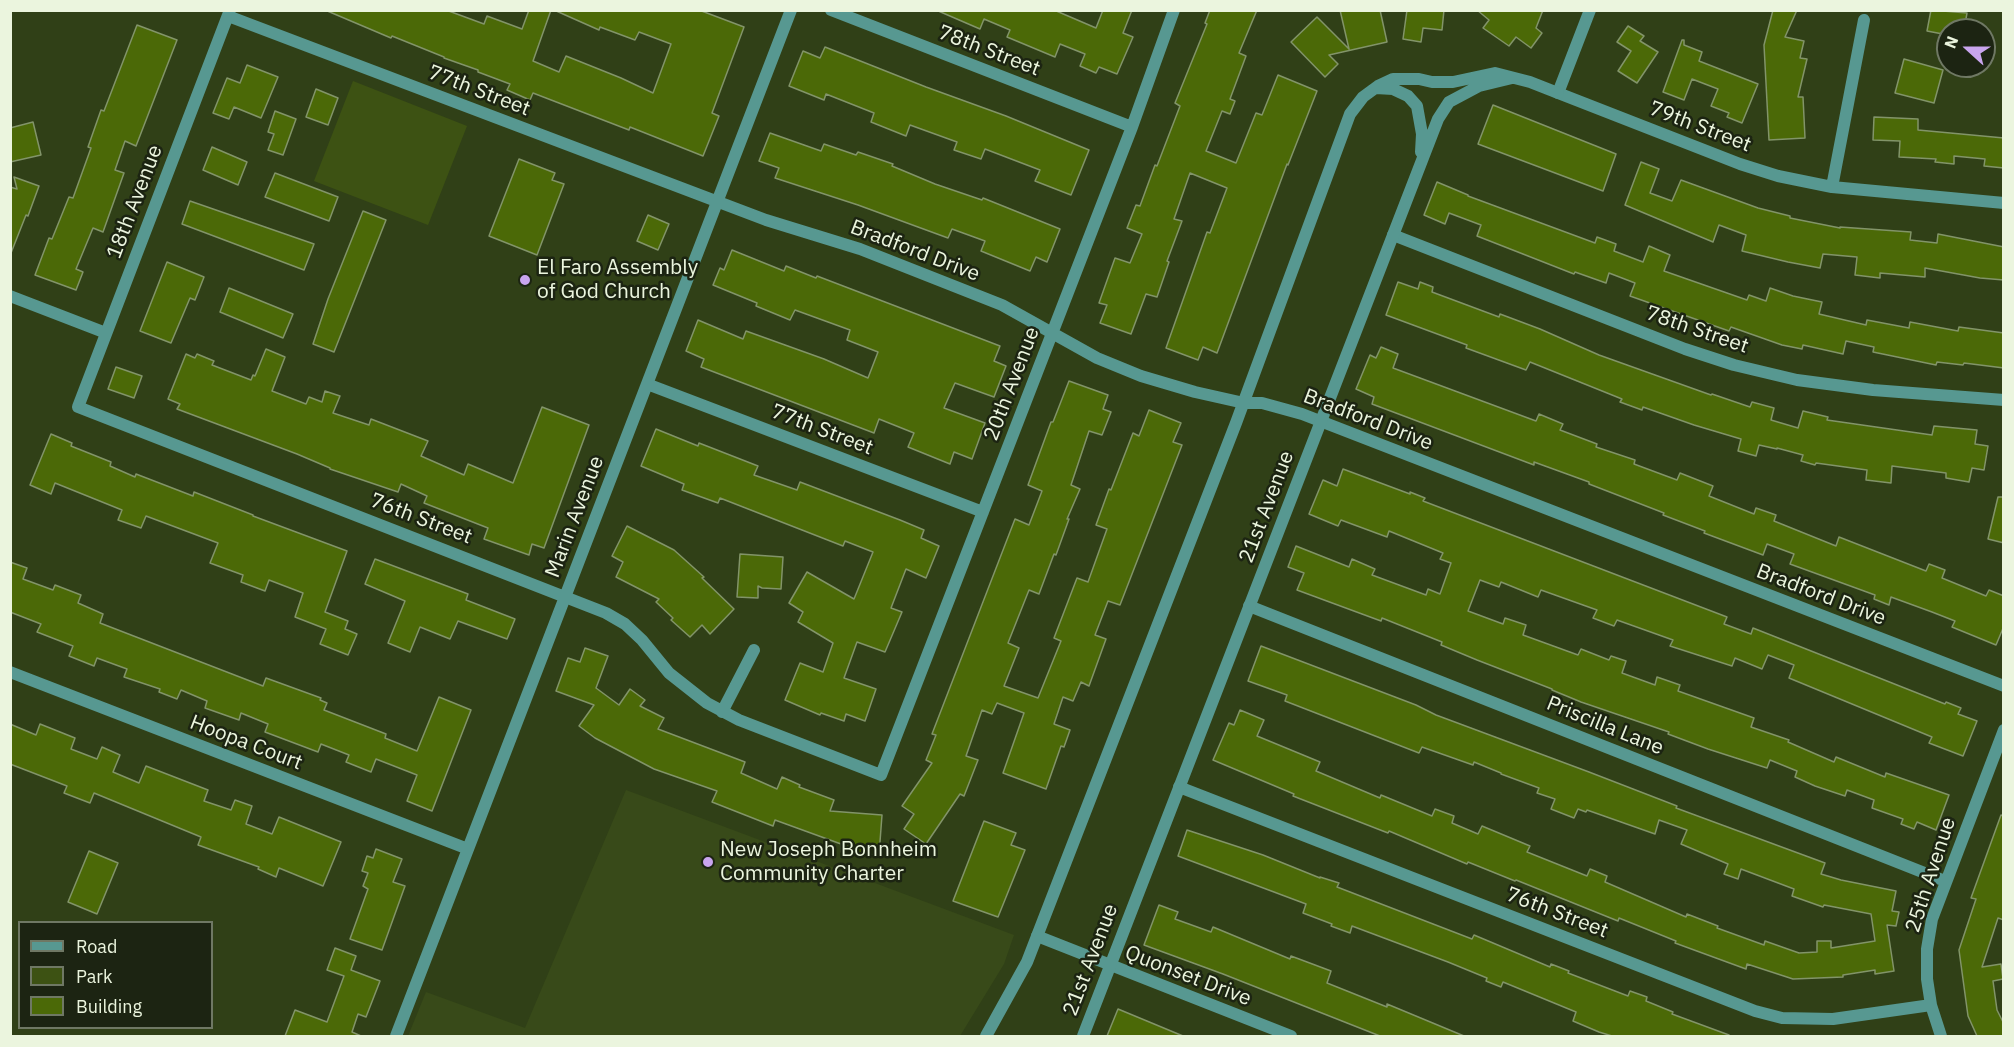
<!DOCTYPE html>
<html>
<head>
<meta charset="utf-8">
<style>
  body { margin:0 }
  #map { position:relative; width:2014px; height:1047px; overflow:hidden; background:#304017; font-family:"IBM Plex Sans",sans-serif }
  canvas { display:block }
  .frame { position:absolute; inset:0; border:12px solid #ebf5de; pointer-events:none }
  .legend { position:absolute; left:18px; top:921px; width:195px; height:108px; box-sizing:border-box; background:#1c2412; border:2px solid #6f7864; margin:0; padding:8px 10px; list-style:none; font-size:18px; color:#ebf5de }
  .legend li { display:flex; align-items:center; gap:12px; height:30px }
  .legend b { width:30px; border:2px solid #6f7864 }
  .north { position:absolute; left:1936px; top:18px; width:60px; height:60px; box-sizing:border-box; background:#1c2412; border:2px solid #6f7864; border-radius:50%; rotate:291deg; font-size:16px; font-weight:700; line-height:24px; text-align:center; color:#ebf5de }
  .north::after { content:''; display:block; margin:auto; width:21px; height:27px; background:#c9a5ee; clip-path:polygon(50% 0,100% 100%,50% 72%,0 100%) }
</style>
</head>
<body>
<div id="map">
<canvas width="2014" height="1047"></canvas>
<div class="frame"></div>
<ul class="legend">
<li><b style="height:8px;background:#579891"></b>Road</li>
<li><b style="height:16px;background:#3d5213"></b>Park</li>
<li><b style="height:16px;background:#4b6907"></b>Building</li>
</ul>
<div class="north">N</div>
</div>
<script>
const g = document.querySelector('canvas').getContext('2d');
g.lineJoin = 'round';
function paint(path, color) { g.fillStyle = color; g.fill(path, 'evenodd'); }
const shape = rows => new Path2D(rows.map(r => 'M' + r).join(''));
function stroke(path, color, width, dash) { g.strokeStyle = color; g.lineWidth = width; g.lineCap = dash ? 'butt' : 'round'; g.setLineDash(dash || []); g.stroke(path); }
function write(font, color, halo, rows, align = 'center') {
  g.font = font + ' "IBM Plex Sans",sans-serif'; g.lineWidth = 5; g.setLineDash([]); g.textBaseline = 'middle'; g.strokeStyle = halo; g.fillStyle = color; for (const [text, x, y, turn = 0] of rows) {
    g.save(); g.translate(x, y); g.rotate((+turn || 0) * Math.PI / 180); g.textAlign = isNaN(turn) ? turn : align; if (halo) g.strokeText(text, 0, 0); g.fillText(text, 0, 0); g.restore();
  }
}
const built = shape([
  [626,790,1014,935,1004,964,960,1036,408,1036,426,992,525,1028]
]);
const green = shape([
  [353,81,467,126,428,225,314,181]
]);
const building = shape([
  [325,10,446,10,484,24,487,16,522,29,529,10,551,10,533,61,559,72,566,56,621,78,653,93,671,44,639,32,635,40,600,27,599,30,554,10,699,10,744,27,712,113,719,116,703,156,630,127,629,130,533,93,530,100,507,90,510,84,478,72,478,70,444,58,444,57,392,36,391,38,325,10],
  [936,10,1054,10,1096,28,1103,10,1132,10,1123,33,1133,37,1117,74,1099,67,1096,73,1080,66,1085,54,1060,44,1055,57,1007,37,1010,30,984,19,980,29,936,10],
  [1210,10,1257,10,1239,53,1246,56,1230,99,1235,101,1230,114,1222,111,1206,151,1236,163,1256,113,1262,115,1278,75,1317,91,1288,165,1287,164,1217,353,1203,347,1198,360,1166,348,1207,232,1210,233,1227,188,1190,173,1174,219,1182,221,1167,261,1169,262,1157,297,1146,294,1131,334,1100,323,1107,305,1099,303,1115,258,1130,263,1142,234,1127,228,1136,205,1140,206,1155,165,1157,166,1180,106,1175,103,1207,24,1205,23,1210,10],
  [1340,10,1380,10,1387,42,1329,55,1338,64,1325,77,1291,42,1317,17,1349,49,1340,10],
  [1407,10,1444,10,1442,30,1423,28,1421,42,1403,39,1407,10],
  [1477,10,1543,10,1536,28,1542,33,1531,48,1516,37,1509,46,1483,28,1489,20,1477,10],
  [1773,10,1797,10,1785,37,1804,41,1800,58,1807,59,1798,97,1803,97,1805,138,1769,140,1764,45,1773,10],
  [1931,10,1967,13,1964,30,1948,30,1948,35,1927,31,1931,10],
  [137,25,177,40,136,146,125,141,115,170,124,173,103,232,93,228,76,269,83,272,76,290,35,275,49,238,52,239,69,197,73,198,91,148,88,147,101,110,104,111,137,25],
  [1628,26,1644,36,1640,41,1658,52,1637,83,1618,71,1631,51,1617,42,1628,26],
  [1682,40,1684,40,1684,45,1702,52,1699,61,1758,84,1742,123,1727,117,1729,113,1711,106,1718,89,1692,79,1684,100,1663,92,1682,40],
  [825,47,926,87,1006,116,1089,150,1071,195,1035,181,1040,170,985,149,981,159,954,150,957,142,910,125,906,136,871,122,874,113,826,94,824,100,789,86,803,51,820,58,825,47],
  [1904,59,1943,70,1934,103,1895,93,1904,59],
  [247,65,278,77,261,118,234,107,229,119,213,113,227,78,240,83,247,65],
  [316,89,338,98,328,125,306,117,316,89],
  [1493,105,1616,154,1603,191,1478,144,1493,105],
  [275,111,296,119,283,155,268,150,274,134,268,132,275,111],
  [1874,117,1918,119,1918,130,2004,138,2004,168,1984,166,1985,159,1954,156,1954,164,1935,162,1936,159,1899,157,1900,141,1873,140,1874,117],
  [33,122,41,155,10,162,10,128,33,122],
  [770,133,821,151,824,144,856,155,858,152,893,164,892,166,935,184,982,200,983,198,1060,229,1047,262,1036,257,1030,271,981,251,985,241,952,229,948,238,858,205,775,178,779,168,759,161,770,133],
  [212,147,247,162,238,185,203,170,212,147],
  [519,159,555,173,552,180,564,184,537,255,489,236,519,159],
  [1641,162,1659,169,1650,193,1672,201,1681,180,1758,208,1790,216,1790,218,1840,228,1840,227,1911,232,1910,240,1937,243,1938,234,2004,247,2004,280,1980,278,1925,268,1925,277,1880,273,1880,278,1855,275,1857,257,1823,254,1820,268,1788,262,1742,251,1746,235,1719,225,1713,242,1625,205,1641,162],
  [275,173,338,197,329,221,265,197,275,173],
  [14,177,39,186,28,216,26,215,11,253,10,187,17,189,14,177],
  [1437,182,1468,195,1468,196,1595,243,1597,237,1616,244,1614,251,1643,262,1649,246,1670,255,1664,271,1747,300,1749,295,1766,301,1770,288,1793,296,1822,302,1819,314,1866,325,1867,320,1909,328,1910,322,1958,331,1959,327,2004,333,2004,368,1964,363,1963,365,1937,362,1936,365,1873,352,1874,347,1846,341,1843,354,1803,345,1802,349,1782,345,1731,327,1729,331,1630,296,1635,283,1609,273,1606,283,1575,272,1574,274,1477,236,1481,225,1449,213,1445,224,1424,215,1437,182],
  [190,201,314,244,304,270,182,224,190,201],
  [363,211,386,220,334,352,313,344,328,299,363,211],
  [648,215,669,224,658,250,637,241,648,215],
  [732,250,784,271,786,266,816,278,817,276,1000,346,994,361,1006,366,994,397,955,383,944,408,985,423,972,459,954,452,950,464,908,447,914,433,879,419,874,433,701,367,704,359,686,351,698,320,743,339,746,331,824,359,868,378,878,352,847,340,850,330,795,310,790,320,756,306,757,303,713,285,720,268,724,270,732,250],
  [167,262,204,277,195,300,190,298,171,343,140,331,167,262],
  [1398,282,1418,289,1420,282,1433,287,1432,292,1499,317,1500,314,1540,329,1599,355,1711,395,1712,394,1750,407,1752,402,1774,408,1771,420,1798,428,1803,411,1828,417,1827,420,1932,435,1934,426,1977,430,1975,444,1988,446,1984,470,1972,468,1969,482,1946,478,1946,473,1892,466,1891,483,1866,480,1867,470,1816,463,1815,465,1801,461,1803,455,1777,448,1777,449,1759,445,1756,456,1738,451,1741,439,1694,425,1643,407,1642,410,1620,402,1622,399,1530,362,1526,370,1466,348,1467,345,1386,315,1398,282],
  [229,288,293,314,283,338,220,312,229,288],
  [1381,347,1398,354,1393,368,1536,421,1539,414,1563,424,1560,430,1597,444,1596,447,1635,460,1634,464,1677,480,1680,473,1713,486,1709,496,1754,514,1756,508,1776,515,1774,521,1836,546,1839,537,1926,571,1929,564,1945,570,1942,578,1986,596,1989,590,2004,596,2004,626,1996,645,1952,627,1955,621,1932,612,1891,597,1889,605,1874,599,1875,595,1790,564,1794,554,1767,544,1763,555,1704,533,1705,531,1663,515,1664,513,1589,484,1589,482,1534,462,1534,465,1372,404,1374,397,1356,389,1370,355,1376,358,1381,347],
  [266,349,285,357,272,391,306,404,309,397,322,402,325,391,340,396,333,413,369,425,371,419,428,441,421,456,464,475,468,464,513,483,542,407,589,425,544,548,532,544,529,555,484,539,488,528,424,503,427,496,401,484,398,492,330,469,330,468,297,454,177,409,180,404,168,399,186,354,195,358,197,354,214,361,212,365,251,380,253,375,255,376,266,349],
  [116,367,142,376,134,398,108,389,116,367],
  [1069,381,1108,395,1103,409,1111,412,1102,435,1089,431,1071,485,1080,489,1067,519,1069,519,1056,555,1054,554,1039,594,1029,590,1008,643,1019,648,1004,686,1038,698,1061,641,1054,638,1077,578,1088,582,1107,529,1096,525,1109,489,1111,490,1133,433,1139,436,1149,410,1181,423,1173,442,1182,445,1120,605,1108,601,1095,635,1106,639,1089,686,1081,682,1073,701,1063,697,1054,724,1070,730,1064,747,1061,746,1046,789,1003,773,1024,713,997,703,992,714,982,710,966,756,978,760,964,796,960,794,926,844,904,829,914,814,902,806,932,763,926,760,936,735,932,734,1015,519,1029,525,1042,491,1028,485,1051,422,1053,422,1069,381],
  [656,429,698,446,699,443,758,466,754,475,797,490,800,482,900,520,924,530,921,538,939,546,926,578,906,569,891,608,902,612,885,652,857,642,844,678,876,689,865,721,846,714,844,721,821,713,820,715,785,700,800,663,823,672,833,643,798,622,803,612,789,603,807,572,854,599,873,552,845,541,843,546,720,498,718,503,682,490,684,484,641,466,656,429],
  [51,434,72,443,71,446,111,462,110,466,135,477,136,474,193,496,194,492,253,515,253,516,347,551,325,612,348,621,345,629,357,634,348,655,320,644,326,629,295,617,303,593,269,580,265,591,241,582,243,575,210,563,218,543,146,516,141,528,118,520,122,510,55,483,51,494,30,485,51,434],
  [1343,469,1410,494,1410,492,1425,498,1423,501,1727,617,1724,624,1751,634,1753,628,1945,704,1946,702,1961,708,1958,714,1977,721,1963,756,1929,743,1932,737,1789,678,1794,665,1768,655,1762,669,1735,658,1732,666,1670,646,1673,640,1617,620,1614,626,1593,618,1597,610,1541,590,1538,597,1501,582,1499,587,1480,580,1468,611,1503,624,1505,618,1526,625,1523,635,1578,655,1581,649,1609,660,1611,656,1626,661,1622,673,1655,685,1657,677,1680,685,1678,691,1754,718,1751,727,1789,740,1788,742,1834,762,1836,757,1885,777,1886,773,1949,795,1936,830,1917,822,1914,829,1901,824,1903,819,1872,808,1874,800,1847,790,1845,796,1815,786,1795,777,1797,771,1770,760,1767,768,1708,749,1668,734,1669,732,1581,702,1552,690,1552,689,1477,660,1441,645,1442,642,1382,618,1381,621,1297,590,1304,573,1288,567,1296,546,1349,567,1352,559,1375,569,1372,575,1426,595,1428,589,1440,594,1451,563,1440,559,1443,553,1389,531,1387,537,1341,520,1338,526,1309,514,1323,480,1337,486,1343,469],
  [1998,497,2004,497,2004,543,1988,539,1998,497],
  [627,526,674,550,704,577,702,578,734,609,710,634,702,625,690,637,671,620,673,618,656,602,659,599,616,577,623,562,612,556,627,526],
  [740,554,783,557,781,589,762,588,758,586,758,598,737,597,740,554],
  [375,559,468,594,466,600,515,619,507,639,458,621,450,639,420,627,410,652,388,643,405,601,365,584,375,559],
  [10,562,27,568,23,579,53,590,55,585,81,595,78,603,103,614,100,623,263,686,266,678,321,698,320,700,327,703,324,710,386,734,385,738,417,751,439,697,471,710,432,811,407,801,417,775,376,759,371,772,346,762,349,755,321,744,318,752,265,732,268,724,241,713,239,720,205,708,207,701,181,690,177,699,159,692,160,689,124,677,127,669,97,658,94,666,69,656,73,646,37,632,41,624,10,612,10,562],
  [1261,646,1416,705,1436,715,1589,772,1677,806,1676,808,1825,863,1821,874,1841,880,1896,891,1892,911,1899,912,1896,926,1887,925,1894,971,1875,974,1875,970,1843,975,1843,977,1793,979,1747,964,1746,969,1675,943,1676,941,1619,918,1618,921,1516,880,1515,881,1468,862,1467,864,1389,831,1388,833,1293,796,1294,794,1213,760,1229,723,1234,725,1240,710,1264,720,1257,736,1320,762,1316,771,1380,798,1381,795,1432,816,1435,809,1454,816,1452,823,1478,834,1482,826,1530,846,1527,852,1587,876,1590,869,1607,876,1605,882,1686,917,1687,914,1718,926,1717,928,1764,945,1765,941,1799,953,1817,952,1817,941,1831,941,1831,948,1875,941,1871,914,1824,905,1823,907,1792,896,1794,889,1741,869,1738,879,1724,874,1728,864,1681,844,1687,830,1659,820,1655,834,1587,810,1586,812,1578,809,1574,818,1551,809,1555,799,1537,793,1539,788,1501,774,1501,773,1474,762,1473,765,1422,747,1419,753,1285,701,1287,695,1248,681,1261,646],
  [585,648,608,656,596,688,619,705,630,689,645,700,640,706,664,718,658,729,745,762,741,773,777,789,782,777,800,785,799,787,834,800,830,811,882,815,879,855,841,852,841,844,775,820,773,826,712,802,717,791,654,769,595,738,579,726,594,705,556,691,568,658,580,662,585,648],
  [10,724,36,735,40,724,75,738,71,749,97,759,102,747,120,755,113,772,139,783,146,766,208,790,204,801,231,810,235,800,252,806,246,824,272,834,279,817,341,842,323,886,279,868,276,877,258,869,259,867,198,845,201,837,94,793,90,803,64,793,67,786,10,764,10,724],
  [2001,815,2004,816,2004,920,1998,918,1982,967,2001,964,2003,979,1993,981,1997,1010,2004,1024,2004,1036,1977,1036,1968,1016,1959,950,1976,899,1971,898,2001,815],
  [984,821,1016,833,1011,845,1025,850,998,917,953,901,984,821],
  [1187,830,1263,855,1320,878,1320,877,1339,883,1337,887,1472,939,1474,935,1550,967,1551,964,1569,971,1568,973,1628,996,1630,991,1647,997,1646,1001,1673,1012,1672,1014,1729,1035,1728,1036,1612,1036,1599,1032,1573,1021,1576,1012,1503,982,1501,987,1486,981,1487,978,1448,962,1352,926,1350,933,1331,926,1332,924,1303,913,1306,904,1178,856,1187,830],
  [376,849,402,859,393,882,405,886,382,950,350,939,368,889,363,886,368,873,362,871,367,856,373,858,376,849],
  [89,851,118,863,97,914,68,902,89,851],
  [1159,905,1178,912,1175,919,1211,932,1213,927,1290,959,1291,956,1331,971,1327,983,1387,1007,1387,1004,1464,1036,1380,1036,1223,974,1144,945,1159,905],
  [335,948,356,956,351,970,380,981,366,1017,358,1014,352,1032,361,1036,285,1036,295,1010,327,1022,344,976,327,970,335,948],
  [1118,1009,1183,1036,1107,1036,1118,1009]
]);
const minor = shape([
  [230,10,78,407,606,613,625,624,642,640,669,673,707,703,739,720,881,775,1132,127,1174,10],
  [831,10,1132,127],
  [1590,10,1558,93,1740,164,1778,176,1832,187,2004,203],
  [228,16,766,220,860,249,1002,305,1097,358,1141,376,1195,392,1244,403,1262,403,1302,414,2004,686],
  [1832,187,1864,20],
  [1393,235,1685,349,1734,365,1797,380,1873,390,2004,400],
  [10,296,106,333],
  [647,384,983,512],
  [1249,606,1945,881],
  [10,672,468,849],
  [722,712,754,650],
  [1179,787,1755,1011,1782,1018,1833,1019,1931,1005],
  [1037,936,1291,1036],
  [396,1036,791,10],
  [1941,1036,1931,1005,1927,979,1927,949,1932,919,2004,730]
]);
const tertiary = shape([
  [1376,88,1393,89,1408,96,1417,106,1422,134,1421,152],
  [986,1036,1027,962,1236,423,1350,114,1363,97,1378,86,1393,79,1419,79,1432,82,1453,82,1495,73,1530,82,1558,93],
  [1083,1036,1438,119,1449,102,1479,86,1512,78]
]);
const markers = [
  [525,280,6,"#c9a5ee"],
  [708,862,6,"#c9a5ee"]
];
const streetNames = [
  ["78th Street",989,51,21],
  ["77th Street",479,91,21],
  ["79th Street",1700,127,21],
  ["18th Avenue",135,202,-69],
  ["Bradford Drive",915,251,21],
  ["78th Street",1697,330,19],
  ["20th Avenue",1012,384,-69],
  ["Bradford Drive",1368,420,21],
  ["77th Street",822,430,21],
  ["21st Avenue",1267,507,-69],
  ["Marin Avenue",575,517,-69],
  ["76th Street",421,519,21],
  ["Bradford Drive",1821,595,21],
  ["Priscilla Lane",1605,726,22],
  ["Hoopa Court",246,743,21],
  ["25th Avenue",1931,875,-72],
  ["76th Street",1557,913,21],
  ["21st Avenue",1091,960,-69],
  ["Quonset Drive",1188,976,21]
];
const poiNames = [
  ["El Faro Assembly",537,268],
  ["of God Church",537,292],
  ["New Joseph Bonnheim",720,850],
  ["Community Charter",720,874]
];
paint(built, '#384a19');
paint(green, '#3d5213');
paint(building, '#4b6907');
stroke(building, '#829469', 1.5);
stroke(minor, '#579891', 12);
stroke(tertiary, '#579891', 12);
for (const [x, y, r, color] of markers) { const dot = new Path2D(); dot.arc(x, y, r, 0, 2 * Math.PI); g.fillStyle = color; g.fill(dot); stroke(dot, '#1c2412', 2); }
write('21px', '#ebf5de', '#1c2412', streetNames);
write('21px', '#ebf5de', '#1c2412', poiNames, 'left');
</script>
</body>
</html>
